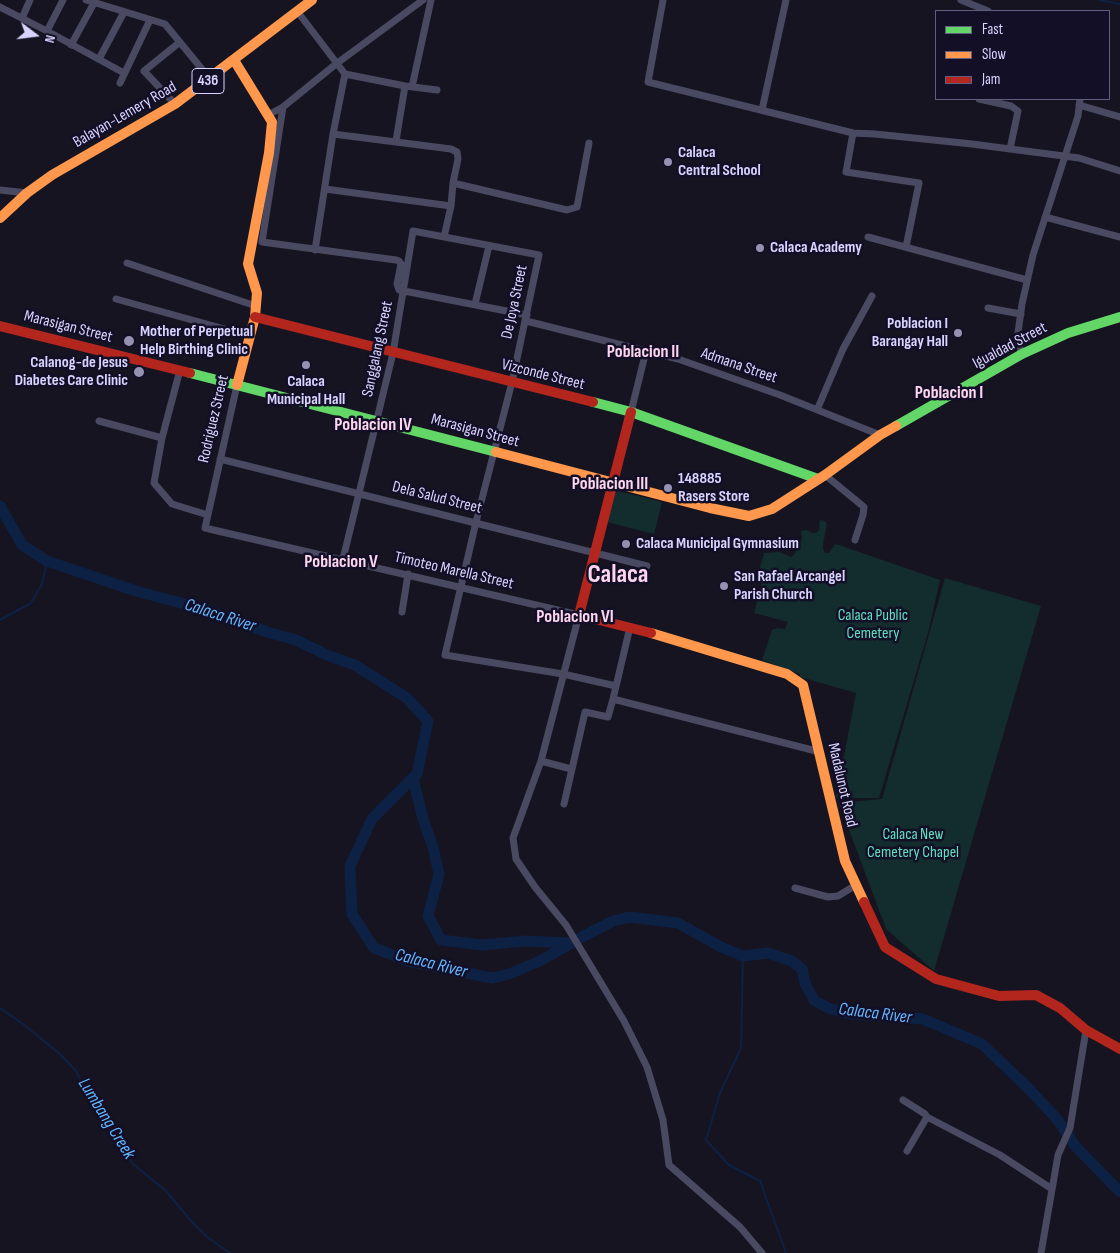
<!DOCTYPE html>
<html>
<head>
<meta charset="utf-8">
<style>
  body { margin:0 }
  #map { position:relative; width:1120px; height:1253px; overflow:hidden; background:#161421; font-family:"Sofia Sans Condensed",sans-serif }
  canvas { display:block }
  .legend { position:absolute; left:935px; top:10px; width:175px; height:90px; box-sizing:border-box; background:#130f26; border:1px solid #625e7d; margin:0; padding:6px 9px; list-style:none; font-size:15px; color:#d9d4ff }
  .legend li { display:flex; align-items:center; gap:10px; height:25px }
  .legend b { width:25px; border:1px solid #625e7d }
  .north { position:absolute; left:10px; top:10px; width:50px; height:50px; -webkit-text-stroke:4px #130f26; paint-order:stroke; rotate:105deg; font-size:14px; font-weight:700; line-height:20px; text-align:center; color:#d9d4ff }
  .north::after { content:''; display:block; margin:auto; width:18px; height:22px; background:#d9d4ff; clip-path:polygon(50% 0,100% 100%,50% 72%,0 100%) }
</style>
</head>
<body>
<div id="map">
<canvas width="1120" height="1253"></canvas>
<ul class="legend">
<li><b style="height:6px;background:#63d668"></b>Fast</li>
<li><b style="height:6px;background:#ff974d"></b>Slow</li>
<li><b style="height:6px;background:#b3261e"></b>Jam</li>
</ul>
<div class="north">N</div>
</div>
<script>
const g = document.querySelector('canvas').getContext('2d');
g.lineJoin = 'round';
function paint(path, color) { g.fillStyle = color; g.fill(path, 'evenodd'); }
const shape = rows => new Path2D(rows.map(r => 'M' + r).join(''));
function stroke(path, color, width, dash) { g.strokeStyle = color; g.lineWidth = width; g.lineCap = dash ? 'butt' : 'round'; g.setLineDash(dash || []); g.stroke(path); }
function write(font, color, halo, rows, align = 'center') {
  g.font = font + ' "Sofia Sans Condensed",sans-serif'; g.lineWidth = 5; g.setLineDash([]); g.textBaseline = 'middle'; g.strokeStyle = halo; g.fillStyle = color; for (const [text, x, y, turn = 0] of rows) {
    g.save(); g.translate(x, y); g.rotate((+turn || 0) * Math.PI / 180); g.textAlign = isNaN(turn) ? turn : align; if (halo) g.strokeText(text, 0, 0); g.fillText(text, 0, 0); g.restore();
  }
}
const green = shape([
  [618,491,662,502,654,534,607,522,615,493],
  [820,520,825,521,827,524,823,544,823,549,825,553,829,553,835,544,839,545,940,580,928,633,879,798,836,798,856,693,800,677,800,674,762,660,772,630,778,628,785,629,788,622,754,613,763,577,758,575,764,553,779,552,791,557,794,555,802,538,801,531,806,530,813,533,816,533,819,530],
  [945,578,1041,606,934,971,886,929,839,803,882,799]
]);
const stream = shape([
  [1100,0,1120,4],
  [0,620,31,603,42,584,47,561],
  [743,956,741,1048,720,1093,706,1140,729,1165,760,1181,786,1253],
  [0,1008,23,1024,60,1054,76,1071,85,1090,108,1128,133,1164,165,1190,192,1222,207,1237,230,1253]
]);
const river = shape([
  [0,506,22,545,47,561,136,591,207,610,267,632,296,640,327,655,355,665,407,698,428,721,417,774,372,819,350,866,352,914,374,948,408,961,492,978,509,974,540,961,582,937,613,921,629,917,678,923,721,947,743,956,768,953,792,961,802,969,805,983,814,1000,828,1008,851,1014,923,1019,982,1044,1028,1088,1057,1119,1076,1147,1120,1192],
  [413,778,423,819,433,847,439,874,428,916,441,940,482,945,526,941,571,943]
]);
const street = shape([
  [86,0,165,24,210,79],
  [663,0,648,82,853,133,875,134,972,144,1079,158,1120,171],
  [961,0,988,11],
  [0,7,47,31,124,73],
  [297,11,345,74,333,134,315,250],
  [22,18,30,0],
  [47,31,63,0],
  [71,45,94,3],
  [99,59,124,12],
  [345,74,405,86,437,90],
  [120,83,150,20],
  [412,87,431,0],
  [979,99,1011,106,1018,111,1010,149],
  [175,104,144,71,180,42],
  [1079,105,1120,117],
  [283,107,262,242,396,260,399,261,401,264,397,284,399,290,527,315],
  [762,110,786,0],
  [268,115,283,107,336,64,423,0],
  [853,133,846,172,919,183,906,247],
  [333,134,451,149,457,152,458,159,453,183],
  [396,141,405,86],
  [325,189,451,206],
  [0,190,27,193],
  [1045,217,1120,237],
  [444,237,451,206,453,183,567,210,577,207,589,143],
  [868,237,1027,280],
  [127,263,256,306],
  [116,299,250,336],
  [475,304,489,246],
  [988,308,1021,314],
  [526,321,678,359,780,395,880,435],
  [1022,354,1017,340,1022,304,1033,255,1078,116,1080,99],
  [237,385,205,528,579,615,541,761,513,838,516,859,535,887,566,925,624,1021,647,1067,663,1120,669,1165,740,1227,762,1253],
  [817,410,843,349,872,296],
  [631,412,646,351],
  [99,421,162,438,180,370],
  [162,438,154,483,172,504,208,515],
  [220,459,647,566],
  [825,475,864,507,863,515,855,540],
  [343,559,393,353,413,231,539,255,512,382,476,522,445,655,563,674,616,686],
  [402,612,408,574],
  [613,699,630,627],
  [541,761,571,769],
  [564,804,585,712,608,717,613,699,820,752],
  [795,888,828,897,838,896,856,885],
  [903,1100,925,1114,927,1117,1000,1155,1052,1189],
  [907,1151,927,1117],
  [1041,1253,1058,1155,1070,1128,1086,1030]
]);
const fast = shape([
  [190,373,496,452],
  [593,402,631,412,818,479],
  [896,426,1022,354,1068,333,1120,317]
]);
const slow = shape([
  [234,60,272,122,269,153,248,264,257,293,255,317,237,385],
  [0,218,27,193,52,175,175,104,312,0],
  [496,452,710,508,749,516,772,509,825,475,880,435,896,426],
  [651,633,787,674,803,685,845,861,864,902]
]);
const jam = shape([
  [255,317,593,402],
  [0,326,190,373],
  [631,412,579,615,651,633],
  [864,902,885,947,936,979,999,996,1036,995,1060,1008,1086,1030,1120,1049]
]);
const markers = [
  [668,162,5,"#9591b1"],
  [760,248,5,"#9591b1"],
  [958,333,5,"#9591b1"],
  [129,341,6,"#9591b1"],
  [306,365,5,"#9591b1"],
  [139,372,6,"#9591b1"],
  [668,488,5,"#9591b1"],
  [626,544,5,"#9591b1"],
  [724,586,5,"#9591b1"]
];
const shields = [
  [208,81,32]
];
const shieldNames = [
  ["436",208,81]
];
const streetNames = [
  ["Balayan-Lemery Road",125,115,-30],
  ["De Joya Street",515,302,-78],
  ["Marasigan Street",68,327,14],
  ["Igualdad Street",1010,346,-28],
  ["Sanggalang Street",378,349,-78],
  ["Admana Street",739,366,19],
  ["Vizconde Street",543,375,14],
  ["Rodriguez Street",214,419,-77],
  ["Marasigan Street",475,431,15],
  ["Dela Salud Street",437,498,14],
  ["Timoteo Marella Street",454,571,13],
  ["Madalunot Road",842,785,77]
];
const poiNames = [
  ["Calaca",678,153],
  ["Central School",678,171],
  ["Calaca Academy",770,248],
  ["Poblacion I",948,324,"right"],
  ["Barangay Hall",948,342,"right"],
  ["Mother of Perpetual",140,332],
  ["Help Birthing Clinic",140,350],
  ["Calanog-de Jesus",128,363,"right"],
  ["Diabetes Care Clinic",128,381,"right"],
  ["Calaca",306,382,"center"],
  ["Municipal Hall",306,400,"center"],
  ["148885",678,479],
  ["Rasers Store",678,497],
  ["Calaca Municipal Gymnasium",636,544],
  ["San Rafael Arcangel",734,577],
  ["Parish Church",734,595]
];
const parkNames = [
  ["Calaca Public",873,616],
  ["Cemetery",873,634],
  ["Calaca New",913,835],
  ["Cemetery Chapel",913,853]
];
const neighbourhoodNames = [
  ["Poblacion II",643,352],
  ["Poblacion I",949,393],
  ["Poblacion IV",373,425],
  ["Poblacion III",610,484],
  ["Poblacion V",341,562],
  ["Poblacion VI",575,617]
];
const waterNames = [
  ["Calaca River",220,616,18],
  ["Calaca River",431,964,14],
  ["Calaca River",875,1014,7],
  ["Lumbang Creek",106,1119,58]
];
const townNames = [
  ["Calaca",618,575]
];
paint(green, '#132c2d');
stroke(stream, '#0d2144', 2);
stroke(river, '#0d2144', 11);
stroke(street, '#4a4962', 7);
stroke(fast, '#63d668', 10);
stroke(slow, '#ff974d', 10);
stroke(jam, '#b3261e', 10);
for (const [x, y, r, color] of markers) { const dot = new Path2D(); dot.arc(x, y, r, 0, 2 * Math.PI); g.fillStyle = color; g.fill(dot); stroke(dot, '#130f26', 2); }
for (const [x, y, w] of shields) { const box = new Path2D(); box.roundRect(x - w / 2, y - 12.5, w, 25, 4); g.fillStyle = '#130f26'; g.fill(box); stroke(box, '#d9d4ff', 1); }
write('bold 15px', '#d9d4ff', null, shieldNames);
write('16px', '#d9d4ff', '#130f26', streetNames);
write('bold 16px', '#d9d4ff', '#130f26', poiNames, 'left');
write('16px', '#5fe0c0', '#130f26', parkNames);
write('bold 18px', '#ffd6f0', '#130f26', neighbourhoodNames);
write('italic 18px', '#62b6ff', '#130f26', waterNames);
write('bold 26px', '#ffd6f0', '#130f26', townNames);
</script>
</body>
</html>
